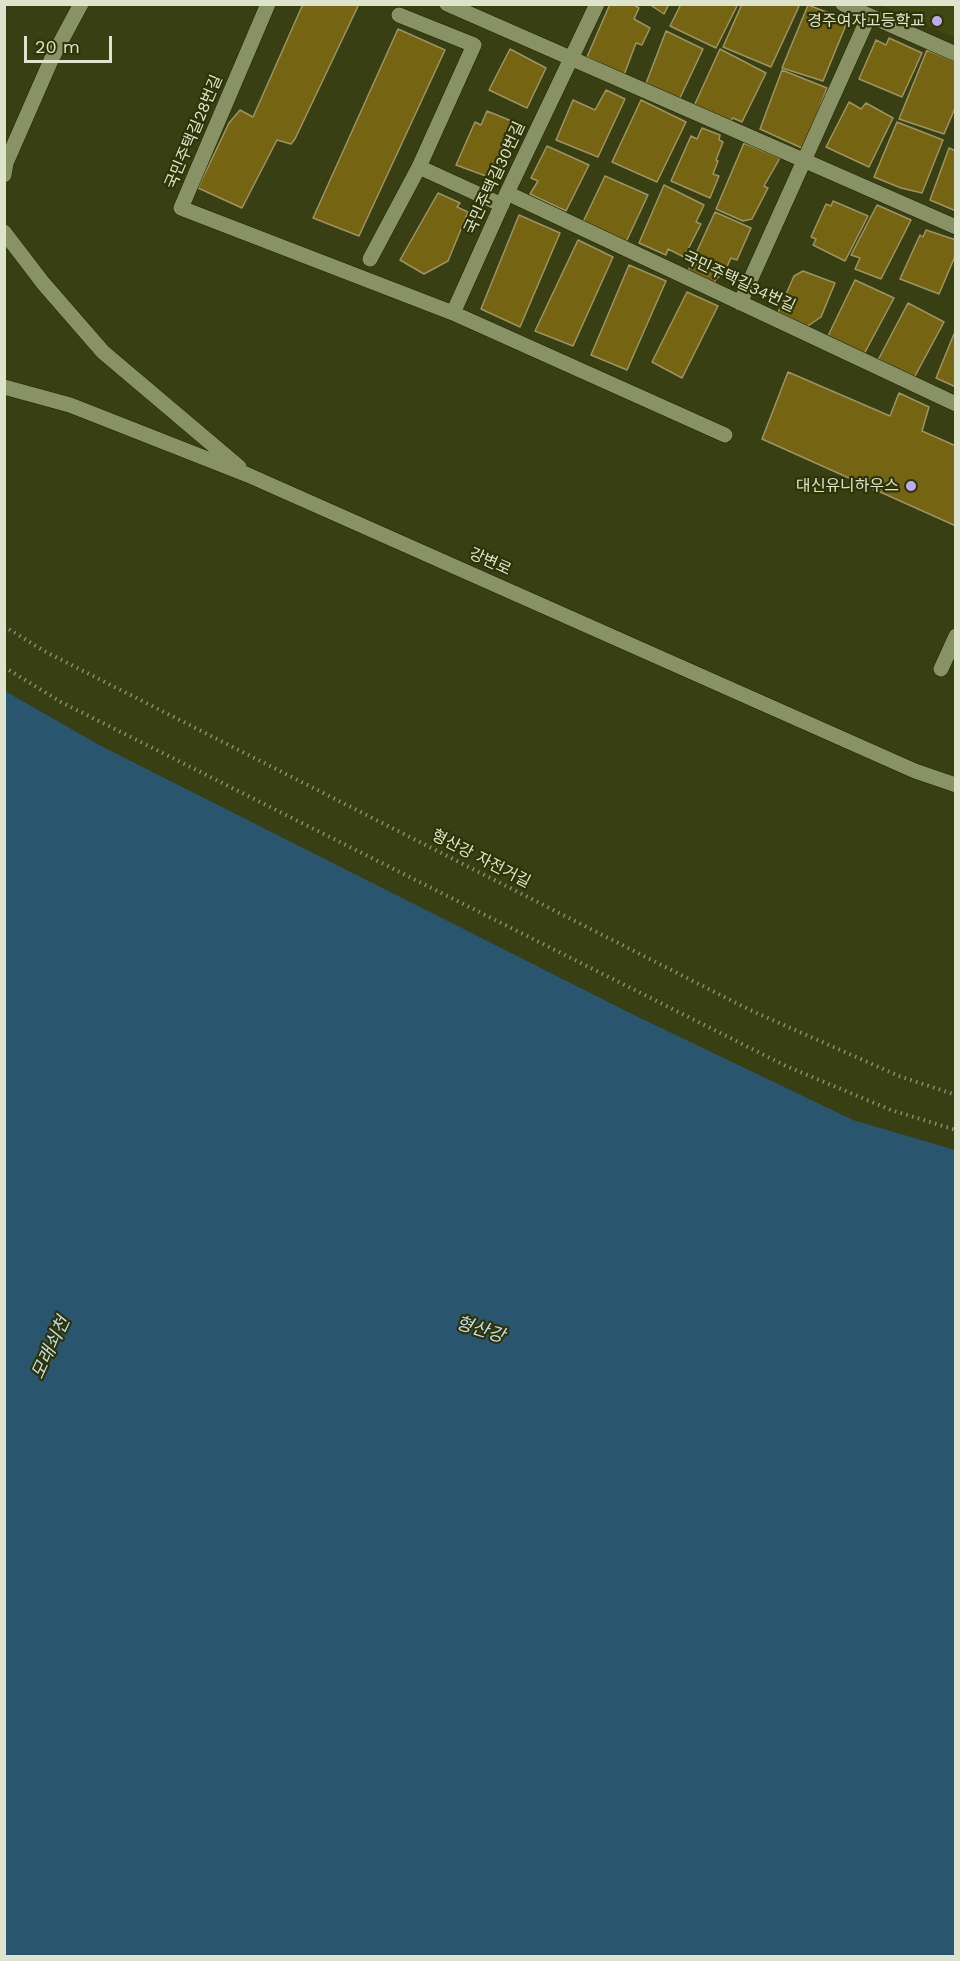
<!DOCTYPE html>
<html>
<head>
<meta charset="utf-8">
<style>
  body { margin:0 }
  #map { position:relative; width:960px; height:1961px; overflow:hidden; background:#383f12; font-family:"Work Sans",sans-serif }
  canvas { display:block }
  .frame { position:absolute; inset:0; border:6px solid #dee3cb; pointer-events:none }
  .scale { position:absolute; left:24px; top:36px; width:88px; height:27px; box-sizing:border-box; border:3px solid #dee3cb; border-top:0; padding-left:8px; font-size:18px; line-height:21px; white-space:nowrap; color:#dee3cb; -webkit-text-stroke:4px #2e3406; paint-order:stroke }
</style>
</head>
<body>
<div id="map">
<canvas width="960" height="1961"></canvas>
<div class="frame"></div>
<div class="scale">20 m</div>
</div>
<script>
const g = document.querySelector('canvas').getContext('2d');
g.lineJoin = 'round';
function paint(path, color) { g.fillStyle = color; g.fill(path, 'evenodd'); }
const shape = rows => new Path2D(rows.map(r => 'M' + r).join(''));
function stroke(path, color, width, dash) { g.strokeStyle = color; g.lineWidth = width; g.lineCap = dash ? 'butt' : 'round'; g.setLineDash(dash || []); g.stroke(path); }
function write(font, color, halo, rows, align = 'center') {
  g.font = font + ' "Work Sans","Noto Sans KR",sans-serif'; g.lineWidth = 4.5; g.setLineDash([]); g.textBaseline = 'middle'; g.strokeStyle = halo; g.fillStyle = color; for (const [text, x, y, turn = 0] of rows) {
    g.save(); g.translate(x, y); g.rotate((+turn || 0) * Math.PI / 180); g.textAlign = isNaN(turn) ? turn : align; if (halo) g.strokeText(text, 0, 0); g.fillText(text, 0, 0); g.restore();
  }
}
const built = shape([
  [880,5,955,5,955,38]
]);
const water = shape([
  [5,691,101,746,632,1014,853,1120,955,1150,955,1956,5,1956]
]);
const building = shape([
  [303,4,359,4,295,139,291,144,277,140,242,208,198,188,229,123,240,110,253,117,303,4],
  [610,4,632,4,639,8,634,19,650,28,642,45,636,43,624,75,587,57,610,4],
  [649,4,669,4,664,14,649,4],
  [681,4,738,4,716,48,670,26,681,4],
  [742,4,800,4,771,67,723,47,742,4],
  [808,5,848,20,823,81,782,68,808,5],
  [398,29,445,50,359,236,313,218,398,29],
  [666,31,703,49,679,100,645,86,666,31],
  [889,38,922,53,902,97,859,79,876,40,886,45,889,38],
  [510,49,546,68,527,108,489,90,510,49],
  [720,49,766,73,742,122,733,118,729,122,694,106,720,49],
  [927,50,956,62,956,106,944,134,899,119,927,50],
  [782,70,827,88,804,149,760,129,782,70],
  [606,90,625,99,598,157,556,140,573,100,595,110,606,90],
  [641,100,686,122,657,182,612,162,641,100],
  [849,102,861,109,866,103,893,118,869,167,826,147,849,102],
  [487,111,519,124,494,179,456,165,475,122,481,125,487,111],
  [897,122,943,140,922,193,901,188,874,177,897,122],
  [702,128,720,135,719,140,723,142,716,160,718,161,713,174,719,176,710,198,671,181,691,136,697,139,702,128],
  [744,143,780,158,764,186,768,188,752,219,743,221,716,209,744,143],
  [547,146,589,165,566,211,530,194,538,181,531,178,547,146],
  [949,148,956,151,956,211,930,200,949,148],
  [605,176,648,195,626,242,582,224,605,176],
  [664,185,704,205,696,222,701,224,684,257,668,249,666,255,639,243,664,185],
  [438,193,460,203,457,207,468,212,448,261,424,274,400,260,438,193],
  [833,201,868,216,845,261,813,245,816,239,811,237,826,204,831,206,833,201],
  [877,205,911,220,881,279,855,269,860,258,851,255,877,205],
  [715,212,751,228,737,260,731,258,724,273,716,279,713,285,687,273,715,212],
  [519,215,560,233,520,327,481,309,519,215],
  [926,230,956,240,956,254,939,294,900,279,920,235,923,237,926,230],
  [578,240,613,257,573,346,535,331,578,240],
  [629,265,666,281,627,370,591,355,629,265],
  [803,271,835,283,821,317,805,328,776,317,794,276,803,271],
  [855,280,894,298,864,354,827,338,855,280],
  [687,292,718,306,682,378,652,362,687,292],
  [908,303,944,322,914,378,878,360,908,303],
  [954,334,956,334,956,387,936,378,954,334],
  [788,372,890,416,899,393,929,407,922,431,956,446,956,526,762,439,788,372]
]);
const path = shape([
  [4,626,44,651,750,1010,899,1076,956,1095],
  [4,667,61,702,786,1066,891,1110,956,1130]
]);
const minor = shape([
  [268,4,181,208,453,313,725,435],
  [447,4,956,227],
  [843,4,956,54],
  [419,167,502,205],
  [507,193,956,404],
  [370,259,419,167,474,45,399,15],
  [740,303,869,16],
  [453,313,507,193,597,4],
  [941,669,956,636]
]);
const tertiary = shape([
  [4,175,6,163,52,58,81,4],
  [4,232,43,283,103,352,239,467],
  [4,387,70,405,248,475,915,771,956,785]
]);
const markers = [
  [937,21,6,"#bea9f4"],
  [911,486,6,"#bea9f4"]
];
const poiNames = [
  ["경주여자고등학교",925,21],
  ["대신유니하우스",899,486]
];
const streetNames = [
  ["국민주택길28번길",194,132,-67],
  ["국민주택길30번길",495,178,-65],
  ["국민주택길34번길",739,282,25],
  ["강변로",490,562,24],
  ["형산강 자전거길",481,859,27]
];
const waterNames = [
  ["형산강",480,1330,17],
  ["모래쇠천",51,1348,-65]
];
paint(built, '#404711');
paint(water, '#29556e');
paint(building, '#756513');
stroke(building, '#9d9364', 1.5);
stroke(minor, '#202504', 16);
stroke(tertiary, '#202504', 16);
stroke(path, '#888f6c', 4, [1.5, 4.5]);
stroke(minor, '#899264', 15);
stroke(tertiary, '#899264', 15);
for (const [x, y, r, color] of markers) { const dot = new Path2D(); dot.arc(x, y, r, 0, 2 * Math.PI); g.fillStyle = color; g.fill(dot); stroke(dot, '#2e3406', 2); }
write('16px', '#dee3cb', '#2e3406', poiNames, 'right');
write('16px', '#dee3cb', '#2e3406', streetNames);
write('italic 18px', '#c2ddef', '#2e3406', waterNames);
</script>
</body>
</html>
